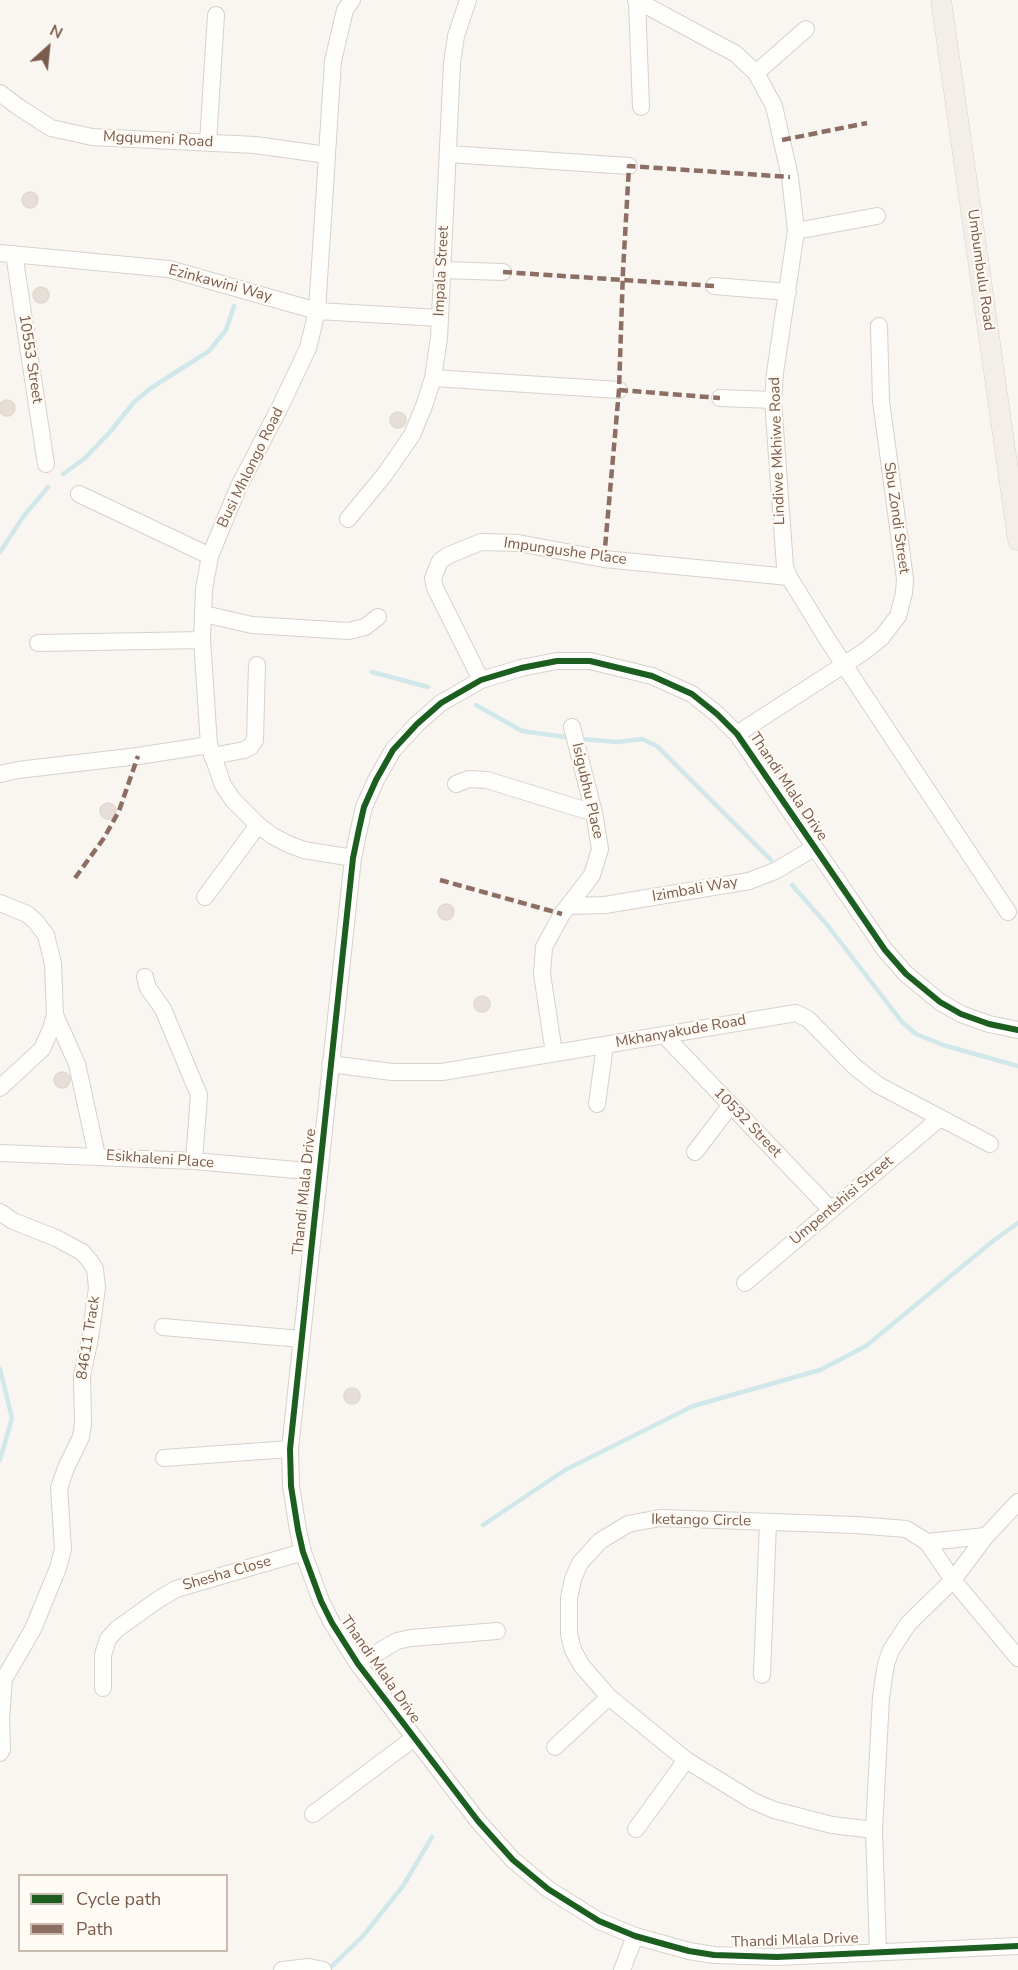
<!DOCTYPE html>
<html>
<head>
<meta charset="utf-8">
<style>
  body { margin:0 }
  #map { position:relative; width:1018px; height:1970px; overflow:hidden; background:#f9f5f0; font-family:"Nunito Sans",sans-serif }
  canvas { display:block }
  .legend { position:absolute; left:18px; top:1874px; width:210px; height:78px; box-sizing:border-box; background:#fffaf3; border:2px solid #cabbb1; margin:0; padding:8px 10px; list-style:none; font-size:18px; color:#7a5c4d }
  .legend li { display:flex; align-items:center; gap:12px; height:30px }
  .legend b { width:30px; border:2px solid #cabbb1 }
  .north { position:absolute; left:18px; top:18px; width:60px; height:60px; -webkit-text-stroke:4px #fffaf3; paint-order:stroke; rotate:27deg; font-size:16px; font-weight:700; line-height:24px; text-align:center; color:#7a5c4d }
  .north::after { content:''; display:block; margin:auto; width:21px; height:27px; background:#7a5c4d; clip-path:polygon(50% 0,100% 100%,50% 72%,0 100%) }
</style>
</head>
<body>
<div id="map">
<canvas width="1018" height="1970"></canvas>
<ul class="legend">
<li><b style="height:8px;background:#1b5e20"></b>Cycle path</li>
<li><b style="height:8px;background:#8d6e63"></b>Path</li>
</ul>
<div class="north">N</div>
</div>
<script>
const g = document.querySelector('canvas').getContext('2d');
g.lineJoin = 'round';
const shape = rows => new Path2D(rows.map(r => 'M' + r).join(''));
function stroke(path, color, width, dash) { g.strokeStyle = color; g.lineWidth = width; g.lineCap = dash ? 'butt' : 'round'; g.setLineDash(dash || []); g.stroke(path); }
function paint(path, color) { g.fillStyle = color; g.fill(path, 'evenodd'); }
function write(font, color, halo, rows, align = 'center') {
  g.font = font + ' "Nunito Sans",sans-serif'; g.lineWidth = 4.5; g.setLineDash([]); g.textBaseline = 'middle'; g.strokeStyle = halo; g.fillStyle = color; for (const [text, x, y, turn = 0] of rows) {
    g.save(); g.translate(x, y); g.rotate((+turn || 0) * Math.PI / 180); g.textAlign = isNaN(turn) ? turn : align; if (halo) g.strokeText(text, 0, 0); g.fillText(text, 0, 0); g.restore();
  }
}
const stream = shape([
  [63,474,84,459,110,432,134,402,151,388,209,351,226,330,234,306],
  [0,552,23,517,48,487],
  [372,672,428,687],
  [476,705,522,731,566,737],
  [580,739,618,742,642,739,657,746,771,860],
  [792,885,828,926,902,1022,916,1034,943,1045,1018,1066],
  [0,1369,12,1418,0,1460],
  [483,1525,565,1470,693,1406,820,1370,866,1346,993,1241,1018,1223],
  [328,1970,363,1936,403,1886,432,1837]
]);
const building = shape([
  '22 200a8 8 0 1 1 16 0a8 8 0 1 1-16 0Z',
  '33 295a8 8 0 1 1 16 0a8 8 0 1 1-16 0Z',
  '-1 408a8 8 0 1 1 16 0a8 8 0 1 1-16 0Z',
  '390 420a8 8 0 1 1 16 0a8 8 0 1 1-16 0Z',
  '100 811a8 8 0 1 1 16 0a8 8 0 1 1-16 0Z',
  '438 912a8 8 0 1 1 16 0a8 8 0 1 1-16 0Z',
  '474 1004a8 8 0 1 1 16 0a8 8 0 1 1-16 0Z',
  '54 1080a8 8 0 1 1 16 0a8 8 0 1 1-16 0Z',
  '344 1396a8 8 0 1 1 16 0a8 8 0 1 1-16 0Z'
]);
const minor = shape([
  [352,0,345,10,333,61,317,311,308,348,279,409,238,488,210,556,204,589,202,640,209,745,223,785,233,800,258,825,273,836,288,844,304,850,353,858],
  [636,0,736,54,756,73,774,106,790,177,796,231,775,373,773,400,785,567,789,577,829,642,1008,912],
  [637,1,641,107],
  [756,73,806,29],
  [0,93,17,106,51,128,92,137,255,145,327,155],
  [208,143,216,15],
  [449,154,629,166],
  [796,231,877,216],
  [0,253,169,269,317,311,440,318],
  [14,254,46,464],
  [443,270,503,272],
  [714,286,788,292],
  [433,378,619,390],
  [720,398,773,400],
  [79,494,210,556],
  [348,519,385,474,412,435,424,406,433,378,439,338,452,63,456,36,468,0],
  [204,614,252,625,349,631,365,627,378,617],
  [38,643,202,640],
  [481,680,435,588,433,578,440,561,449,555,481,542,518,543,604,559,789,577],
  [737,734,865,651,882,637,898,616,904,593,905,579,881,401,879,326],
  [212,756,244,750,250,747,255,740,257,665],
  [0,774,18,770,138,756,209,745],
  [456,784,469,779,487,780,594,813],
  [205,897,258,825],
  [0,903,27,914,36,922,46,935,53,964,55,1015,51,1029,42,1049,0,1088],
  [568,906,605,905,749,881,775,871,814,848],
  [145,977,148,988,163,1009,199,1095,194,1161],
  [55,1015,77,1064,97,1156],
  [1018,1030,989,1024,961,1014,940,1002,906,974,885,950,737,734,717,714,692,694,652,676,590,661,557,661,521,668,481,680,441,703,417,724,393,750,376,780,364,807,359,829,353,858,290,1449,291,1486,298,1530,303,1552,321,1601,332,1623,358,1664,478,1821,513,1860,548,1889,599,1921,635,1936,689,1951,714,1955,777,1957,1018,1946],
  [664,1035,831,1210],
  [554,1053,542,974,544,947,562,914,592,875,600,849,594,813,572,727],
  [330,1064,392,1072,442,1072,796,1013,808,1019,855,1067,878,1085,990,1144],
  [597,1104,605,1045],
  [695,1152,730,1106],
  [0,1153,194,1161,319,1172],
  [0,1212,13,1221,56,1238,82,1252,90,1261,95,1269,97,1288,90,1338,82,1376,83,1423,81,1437,66,1468,59,1488,63,1549,58,1568,33,1629,4,1679,1,1718,2,1749,0,1753],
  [745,1283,939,1119],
  [163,1327,301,1339],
  [164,1458,290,1449],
  [927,1542,986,1536],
  [358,1664,397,1641,411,1638,497,1631],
  [762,1675,768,1522],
  [103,1688,103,1655,108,1639,117,1629,159,1599,176,1589,303,1552],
  [555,1747,609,1697],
  [313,1814,414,1738],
  [636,1829,686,1760],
  [874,1830,832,1825,774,1810,753,1801,686,1760,609,1697,582,1666,573,1650,569,1634,569,1598,573,1579,580,1563,589,1553,600,1541,628,1524,660,1518,856,1525,906,1529,927,1542,953,1580,1018,1658],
  [878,1951,874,1830,881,1697,886,1664,891,1650,908,1624,953,1580,986,1536,1018,1502],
  [282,1970,309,1967,323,1970],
  [622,1970,635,1936]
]);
const major = shape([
  [941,0,1018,540]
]);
const quiet = shape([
  [782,140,867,123],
  [503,272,714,286],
  [619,390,720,398],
  [604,559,619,390,623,271,629,166,790,177],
  [75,878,104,838,119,811,138,756],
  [440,880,562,914]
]);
const cycleway = shape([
  [1018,1030,989,1024,961,1014,940,1002,906,974,885,950,737,734,717,714,692,694,652,676,590,661,557,661,521,668,481,680,441,703,417,724,393,750,376,780,364,807,359,829,353,858,290,1449,291,1486,298,1530,303,1552,321,1601,332,1623,358,1664,478,1821,513,1860,548,1889,599,1921,635,1936,689,1951,714,1955,777,1957,1018,1946]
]);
const streetNames = [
  ["Mgqumeni Road",158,140,3],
  ["Umbumbulu Road",980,270,82],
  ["Impala Street",442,271,-87],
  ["Ezinkawini Way",220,284,15],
  ["10553 Street",30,359,81],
  ["Lindiwe Mkhiwe Road",778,451,-92],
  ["Busi Mhlongo Road",251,468,-64],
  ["Sbu Zondi Street",896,518,82],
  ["Impungushe Place",565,552,8],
  ["Thandi Mlala Drive",788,787,56],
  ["Isigubhu Place",587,791,77],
  ["Izimbali Way",695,890,-10],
  ["Mkhanyakude Road",681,1032,-10],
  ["10532 Street",747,1123,46],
  ["Esikhaleni Place",160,1160,4],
  ["Thandi Mlala Drive",305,1192,-84],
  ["Umpentshisi Street",842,1201,-40],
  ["84611 Track",89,1338,-81],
  ["Iketango Circle",701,1521,1],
  ["Shesha Close",227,1574,-16],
  ["Thandi Mlala Drive",380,1670,55],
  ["Thandi Mlala Drive",795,1941,-2]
];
stroke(stream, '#d0e8ea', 4.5);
paint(building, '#e6ded7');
stroke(building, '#e2d8d2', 1.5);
stroke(minor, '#d7d1cb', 18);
stroke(major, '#dad1cc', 21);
stroke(minor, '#fefefd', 16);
stroke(major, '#f3eee8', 20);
stroke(quiet, '#8d6e63', 4.5, [9, 4.5]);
stroke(cycleway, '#1b5e20', 6);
write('15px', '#7a5c4d', '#fffaf3', streetNames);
</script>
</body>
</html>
